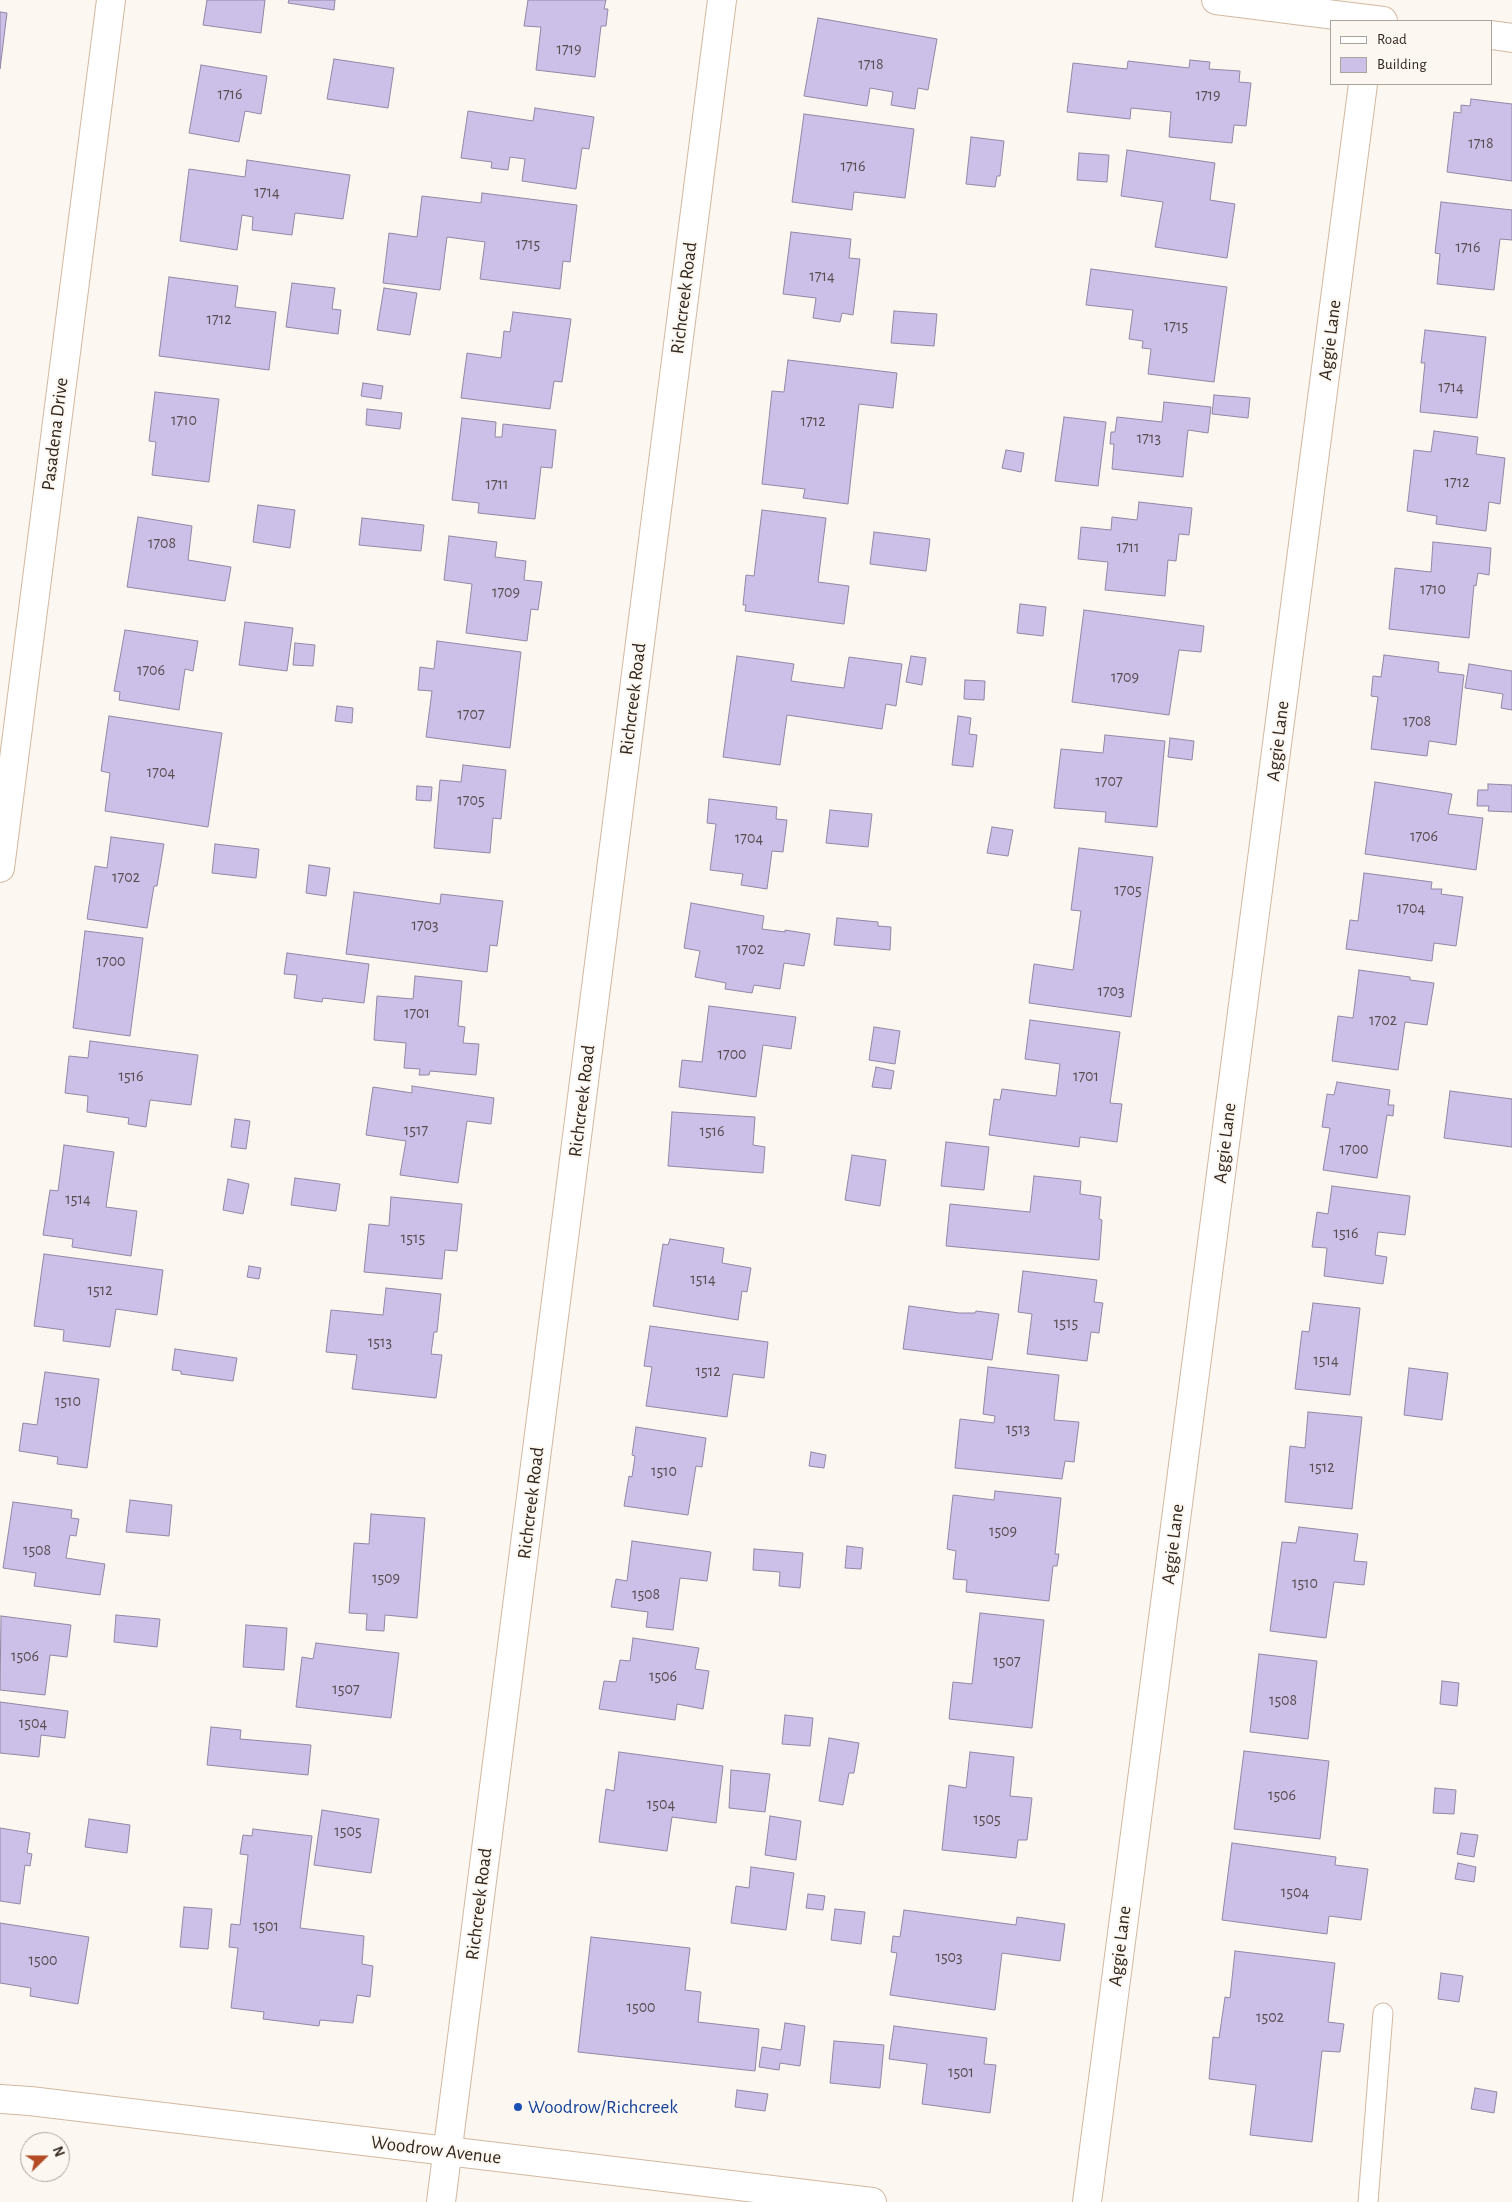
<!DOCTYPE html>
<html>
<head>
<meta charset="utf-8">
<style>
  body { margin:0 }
  #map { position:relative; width:1512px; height:2202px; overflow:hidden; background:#fdf7f2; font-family:"Alegreya Sans",sans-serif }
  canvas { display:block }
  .legend { position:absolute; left:1330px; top:20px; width:162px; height:65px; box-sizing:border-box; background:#fdf7f2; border:1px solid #aba49d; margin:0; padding:6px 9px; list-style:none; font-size:15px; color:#31271d }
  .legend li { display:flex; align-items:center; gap:10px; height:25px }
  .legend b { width:25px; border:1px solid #aba49d }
  .north { position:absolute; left:20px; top:2132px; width:50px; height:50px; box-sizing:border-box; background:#fdf7f2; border:1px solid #aba49d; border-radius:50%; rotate:68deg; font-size:14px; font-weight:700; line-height:20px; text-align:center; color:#31271d }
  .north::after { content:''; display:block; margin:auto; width:18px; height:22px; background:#b34c25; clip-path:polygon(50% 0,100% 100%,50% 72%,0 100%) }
</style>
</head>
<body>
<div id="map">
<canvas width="1512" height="2202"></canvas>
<ul class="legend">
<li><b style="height:6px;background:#fff"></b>Road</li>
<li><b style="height:14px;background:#ccbfe8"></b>Building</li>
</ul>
<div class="north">N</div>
</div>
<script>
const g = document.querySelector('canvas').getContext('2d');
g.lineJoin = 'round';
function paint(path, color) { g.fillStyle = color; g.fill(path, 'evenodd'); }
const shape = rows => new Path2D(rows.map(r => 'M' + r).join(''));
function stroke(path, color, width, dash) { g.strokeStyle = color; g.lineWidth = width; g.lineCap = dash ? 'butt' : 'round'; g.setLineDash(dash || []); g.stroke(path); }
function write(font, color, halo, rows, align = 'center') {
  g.font = font + ' "Alegreya Sans",sans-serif'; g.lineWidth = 4; g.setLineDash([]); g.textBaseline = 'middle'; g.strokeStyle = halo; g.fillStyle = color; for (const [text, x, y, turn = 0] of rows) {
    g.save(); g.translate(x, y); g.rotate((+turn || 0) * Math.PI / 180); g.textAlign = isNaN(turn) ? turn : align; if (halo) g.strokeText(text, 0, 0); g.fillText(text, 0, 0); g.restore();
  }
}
const building = shape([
  [207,0,265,0,261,33,203,25,207,0],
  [289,0,335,0,334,10,288,3,289,0],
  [528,0,606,0,604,9,608,9,606,26,601,26,595,77,536,70,541,27,524,26,528,0],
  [0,12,7,13,0,69,0,12],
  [818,18,937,39,928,90,918,88,915,109,891,105,893,92,870,88,867,106,804,96,818,18],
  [334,59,394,68,388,108,327,99,334,59],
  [1190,60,1210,62,1209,69,1240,71,1239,82,1251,83,1246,126,1234,125,1232,143,1169,137,1171,112,1131,108,1130,119,1067,112,1073,63,1127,69,1128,61,1189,68,1190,60],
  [201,65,267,76,261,114,245,111,239,142,189,133,201,65],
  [1471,99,1512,104,1512,181,1447,172,1454,112,1461,113,1461,105,1470,106,1471,99],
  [535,108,594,117,589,149,582,148,576,189,522,181,525,159,510,157,508,170,491,168,492,162,461,158,468,111,533,121,535,108],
  [804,114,914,129,905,198,854,192,852,210,792,202,804,114],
  [971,137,1004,141,1000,176,997,176,995,187,966,184,971,137],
  [1127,150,1215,163,1210,200,1235,204,1227,258,1155,247,1163,202,1121,196,1127,150],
  [1079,153,1109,155,1107,182,1077,180,1079,153],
  [247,160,350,175,343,219,295,213,292,235,252,230,253,217,242,215,237,250,180,241,189,169,245,177,247,160],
  [482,193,577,205,570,262,563,261,560,289,480,279,485,242,447,237,440,290,383,283,389,233,417,237,422,196,481,203,482,193],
  [1441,202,1512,210,1512,240,1500,239,1494,290,1437,284,1440,254,1435,253,1441,202],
  [791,232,851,239,849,258,860,259,853,315,842,313,840,322,813,318,816,298,783,294,791,232],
  [1091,269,1227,287,1214,382,1148,374,1151,349,1142,348,1143,341,1129,339,1133,310,1086,305,1091,269],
  [169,277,238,286,235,307,276,312,269,370,159,356,169,277],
  [292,283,335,288,332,309,341,310,338,334,286,327,292,283],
  [384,288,417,293,410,335,377,330,384,288],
  [894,311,937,314,934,346,891,343,894,311],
  [513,312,571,319,562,382,554,381,550,409,461,398,467,353,501,358,504,331,510,332,513,312],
  [1425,330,1486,337,1477,418,1420,412,1425,363,1421,363,1425,330],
  [788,360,897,373,893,408,859,404,848,504,803,498,805,489,762,484,772,391,784,392,788,360],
  [363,383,383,386,381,399,361,396,363,383],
  [155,392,219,399,209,482,152,475,156,442,149,441,155,392],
  [1214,395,1250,398,1248,418,1212,414,1214,395],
  [1164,402,1211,407,1208,433,1188,430,1183,477,1112,469,1114,444,1110,444,1111,432,1115,432,1117,417,1162,422,1164,402],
  [367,409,402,413,400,429,366,425,367,409],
  [1064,417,1106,422,1098,486,1055,481,1064,417],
  [462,418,496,422,495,437,502,437,503,424,556,430,552,468,541,467,535,519,478,513,479,503,452,500,462,418],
  [1434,431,1478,437,1476,454,1505,458,1500,504,1489,502,1486,531,1436,524,1437,516,1407,511,1414,450,1431,452,1434,431],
  [1006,450,1024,453,1021,472,1002,468,1006,450],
  [1139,502,1192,508,1189,535,1179,534,1176,561,1168,560,1165,596,1105,590,1108,562,1078,559,1081,527,1111,530,1112,517,1137,520,1139,502],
  [258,505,295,510,290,548,253,542,258,505],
  [762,510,826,518,818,582,849,586,844,624,745,611,746,605,743,605,746,575,754,576,762,510],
  [138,517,192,526,188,560,231,567,225,601,127,587,138,517],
  [362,518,424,525,421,551,359,545,362,518],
  [874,532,930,539,926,571,870,564,874,532],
  [449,536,497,542,495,557,526,561,524,580,542,582,538,610,531,609,527,641,466,633,472,584,444,580,449,536],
  [1433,542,1491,548,1489,575,1478,573,1476,586,1474,585,1469,638,1389,629,1395,568,1431,572,1433,542],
  [1020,604,1046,607,1043,636,1017,633,1020,604],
  [1084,610,1204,626,1201,652,1179,650,1169,715,1072,702,1084,610],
  [245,622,293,628,287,671,239,665,245,622],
  [125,630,198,641,193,671,185,669,179,710,119,700,120,692,114,691,125,630],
  [437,641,521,652,510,748,426,737,432,691,418,690,420,667,434,669,437,641],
  [295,643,315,645,313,666,293,665,295,643],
  [1384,655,1439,662,1438,672,1464,675,1456,745,1429,741,1427,756,1371,749,1378,697,1371,696,1373,676,1381,677,1384,655],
  [737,656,794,664,791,681,844,688,849,657,902,664,896,706,886,704,882,729,787,715,780,765,723,757,737,656],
  [911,656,926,658,922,685,906,682,911,656],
  [1469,664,1512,671,1512,710,1501,708,1503,694,1465,688,1469,664],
  [965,680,985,681,984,700,964,699,965,680],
  [337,706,353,708,352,723,335,721,337,706],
  [109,716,222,733,208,827,105,811,110,773,101,771,109,716],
  [958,716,971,718,969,734,977,735,973,767,952,765,958,716],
  [1105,735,1165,741,1157,827,1105,822,1106,812,1054,808,1061,749,1103,753,1105,735],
  [1170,738,1194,741,1192,760,1168,757,1170,738],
  [463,765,506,770,501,819,493,818,490,853,434,848,440,780,461,782,463,765],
  [1375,782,1452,794,1448,814,1483,818,1476,870,1365,854,1375,782],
  [1488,784,1512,785,1512,812,1488,811,1489,806,1477,806,1478,790,1488,790,1488,784],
  [417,786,432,787,431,801,416,800,417,786],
  [709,799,777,807,776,819,787,820,783,852,772,851,767,889,741,885,743,874,710,870,716,824,707,823,709,799],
  [830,810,872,814,868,847,826,843,830,810],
  [992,827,1013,830,1008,856,987,853,992,827],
  [111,837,164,844,157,886,154,886,147,928,87,919,95,866,107,868,111,837],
  [215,844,259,849,256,878,212,873,215,844],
  [1079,848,1153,857,1131,1017,1029,1003,1034,964,1073,970,1081,911,1071,910,1079,848],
  [309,865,330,868,326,896,306,893,309,865],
  [1364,873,1432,882,1431,889,1442,889,1441,894,1463,897,1456,946,1434,943,1432,961,1346,949,1350,920,1358,921,1364,873],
  [354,892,440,904,441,894,503,901,497,946,490,945,487,972,346,954,354,892],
  [691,903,764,916,762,929,785,932,785,930,810,934,804,966,784,963,780,989,754,985,752,993,725,989,726,983,695,977,700,951,684,948,691,903],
  [837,918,878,922,878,926,891,927,890,950,834,945,837,918],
  [85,931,143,938,130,1036,73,1028,85,931],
  [287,953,369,964,364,1003,323,998,322,1002,294,998,297,975,284,974,287,953],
  [1359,970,1410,977,1410,980,1434,983,1427,1025,1405,1022,1398,1070,1332,1061,1338,1016,1353,1018,1359,970],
  [415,976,462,981,458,1026,465,1027,463,1043,479,1044,476,1075,430,1071,429,1075,419,1075,420,1069,404,1068,406,1043,374,1040,377,996,413,999,415,976],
  [709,1006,796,1017,791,1049,763,1045,756,1097,679,1087,682,1060,702,1062,709,1006],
  [1030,1020,1120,1032,1110,1103,1122,1104,1117,1142,1080,1137,1079,1147,989,1135,994,1099,1000,1100,1002,1089,1056,1096,1060,1064,1025,1059,1030,1020],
  [874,1027,900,1031,895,1064,869,1060,874,1027],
  [90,1041,198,1055,191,1105,150,1100,146,1127,128,1124,129,1118,87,1112,88,1096,65,1093,69,1056,88,1058,90,1041],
  [876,1067,894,1071,891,1089,872,1087,876,1067],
  [1337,1082,1390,1090,1388,1105,1394,1105,1393,1116,1387,1115,1377,1178,1323,1170,1330,1128,1322,1127,1327,1094,1334,1095,1337,1082],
  [412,1086,494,1098,491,1124,467,1121,458,1183,400,1175,406,1141,366,1135,373,1087,412,1093,412,1086],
  [1450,1091,1512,1099,1512,1147,1444,1138,1450,1091],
  [672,1112,755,1117,753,1145,765,1147,763,1173,668,1166,672,1112],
  [235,1119,250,1121,246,1149,231,1147,235,1119],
  [946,1142,989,1147,984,1190,941,1186,946,1142],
  [64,1145,114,1152,106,1207,137,1211,131,1256,72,1247,73,1239,43,1235,50,1190,58,1191,64,1145],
  [852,1155,886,1160,880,1206,845,1200,852,1155],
  [1034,1176,1081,1181,1080,1194,1101,1197,1099,1219,1102,1220,1099,1260,946,1246,950,1204,1030,1212,1034,1176],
  [295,1178,340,1184,336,1211,291,1205,295,1178],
  [228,1179,249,1184,243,1214,223,1210,228,1179],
  [1332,1186,1410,1196,1405,1235,1378,1232,1375,1255,1387,1257,1383,1284,1324,1276,1327,1248,1312,1247,1317,1212,1328,1214,1332,1186],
  [391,1197,462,1204,457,1251,445,1250,442,1279,364,1272,369,1224,389,1226,391,1197],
  [670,1239,724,1248,722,1263,751,1268,747,1292,742,1291,738,1320,653,1306,663,1244,668,1245,670,1239],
  [44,1254,163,1270,157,1315,116,1309,110,1347,63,1341,64,1330,34,1326,44,1254],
  [249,1266,261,1268,259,1279,247,1277,249,1266],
  [1023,1271,1097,1280,1094,1302,1103,1303,1102,1309,1099,1333,1091,1332,1087,1361,1027,1354,1032,1314,1018,1312,1023,1271],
  [386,1288,441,1294,437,1332,434,1332,431,1354,442,1355,436,1398,352,1389,357,1355,326,1352,331,1310,383,1315,386,1288],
  [1313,1303,1360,1308,1350,1395,1295,1389,1302,1331,1309,1332,1313,1303],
  [909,1306,959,1313,975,1313,976,1311,999,1314,992,1360,903,1349,909,1306],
  [650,1326,768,1342,764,1378,733,1374,727,1417,646,1406,652,1367,644,1366,650,1326],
  [175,1349,237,1358,233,1381,181,1374,181,1371,172,1370,175,1349],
  [988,1367,1059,1375,1054,1420,1079,1422,1074,1462,1065,1461,1062,1479,955,1468,960,1419,994,1423,995,1416,983,1414,988,1367],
  [1409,1368,1448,1373,1442,1420,1404,1415,1409,1368],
  [45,1372,99,1379,87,1468,57,1464,58,1457,19,1451,23,1423,37,1425,45,1372],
  [1308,1412,1362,1417,1352,1509,1285,1502,1290,1446,1305,1448,1308,1412],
  [636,1427,706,1438,702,1467,696,1466,688,1515,624,1506,629,1476,632,1477,635,1456,632,1455,636,1427],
  [811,1452,826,1455,824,1468,809,1466,811,1452],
  [995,1491,1061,1498,1055,1554,1059,1554,1057,1566,1053,1566,1049,1601,966,1592,967,1580,953,1579,956,1551,947,1549,953,1495,994,1500,995,1491],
  [130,1500,172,1505,169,1536,126,1532,130,1500],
  [13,1502,72,1510,71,1518,79,1519,76,1536,70,1535,66,1558,105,1564,100,1595,34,1586,36,1573,3,1568,13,1502],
  [371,1514,425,1518,417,1618,385,1615,384,1631,366,1630,367,1614,349,1613,354,1543,369,1544,371,1514],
  [1299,1527,1358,1534,1354,1561,1367,1562,1364,1585,1334,1582,1326,1638,1270,1631,1282,1542,1296,1543,1299,1527],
  [632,1541,711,1552,707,1581,680,1578,673,1630,646,1627,648,1612,611,1607,616,1579,627,1581,632,1541],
  [847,1546,863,1548,861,1569,845,1568,847,1546],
  [754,1549,803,1553,800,1588,779,1586,780,1572,753,1570,754,1549],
  [980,1613,1044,1620,1032,1728,949,1719,953,1682,972,1684,980,1613],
  [116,1615,160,1619,157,1647,114,1642,116,1615],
  [1,1616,71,1625,67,1657,50,1655,45,1695,0,1690,1,1616],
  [246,1625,287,1628,284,1670,243,1667,246,1625],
  [633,1638,699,1648,695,1669,709,1671,703,1709,677,1704,675,1720,599,1709,604,1681,616,1682,620,1660,630,1661,633,1638],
  [316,1643,399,1653,391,1718,296,1707,302,1657,313,1659,316,1643],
  [1259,1654,1317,1661,1308,1739,1250,1732,1259,1654],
  [1442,1681,1459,1683,1457,1706,1440,1704,1442,1681],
  [0,1702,68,1711,65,1738,41,1735,39,1757,0,1753,0,1702],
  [785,1715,813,1718,810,1746,782,1744,785,1715],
  [211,1727,241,1730,240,1739,311,1745,308,1775,207,1765,211,1727],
  [829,1738,859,1743,854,1773,849,1773,843,1805,819,1801,829,1738],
  [1244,1751,1329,1761,1320,1839,1234,1829,1244,1751],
  [619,1752,723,1766,716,1823,672,1817,667,1851,599,1842,606,1789,614,1791,619,1752],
  [970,1752,1014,1757,1010,1796,1032,1798,1027,1840,1018,1840,1016,1858,942,1850,949,1785,966,1788,970,1752],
  [731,1770,770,1774,765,1812,729,1808,731,1770],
  [1435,1788,1456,1790,1454,1814,1433,1813,1435,1788],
  [322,1810,379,1819,371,1873,314,1865,322,1810],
  [770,1816,801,1821,796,1860,765,1855,770,1816],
  [89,1819,130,1825,127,1853,85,1847,89,1819],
  [0,1828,30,1833,27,1853,32,1854,30,1866,25,1865,20,1904,0,1901,0,1828],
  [253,1829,312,1836,300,1928,364,1936,362,1964,373,1966,370,1997,357,1995,353,2023,320,2020,319,2026,263,2019,264,2012,231,2008,238,1948,229,1947,231,1924,240,1925,248,1855,240,1854,243,1835,252,1836,253,1829],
  [1461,1833,1478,1835,1474,1857,1457,1854,1461,1833],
  [1232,1843,1336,1857,1335,1865,1368,1869,1361,1920,1329,1916,1327,1934,1222,1920,1232,1843],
  [1458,1863,1476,1867,1474,1882,1455,1879,1458,1863],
  [751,1867,794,1873,786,1930,731,1923,736,1886,749,1888,751,1867],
  [808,1894,825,1896,823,1910,806,1908,808,1894],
  [184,1907,212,1909,208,1949,180,1947,184,1907],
  [835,1909,865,1912,861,1944,831,1940,835,1909],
  [904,1910,1016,1925,1017,1917,1065,1924,1060,1961,1002,1953,995,2010,890,1995,897,1953,891,1952,893,1936,900,1937,904,1910],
  [0,1923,89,1937,78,2004,30,1996,31,1988,0,1983,0,1923],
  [591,1937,690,1948,685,1990,701,1992,698,2022,759,2029,755,2071,578,2052,591,1937],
  [1235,1951,1335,1963,1328,2022,1344,2024,1340,2052,1322,2051,1312,2142,1250,2135,1256,2085,1209,2079,1213,2037,1219,2038,1225,1997,1230,1998,1235,1951],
  [1441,1973,1463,1976,1459,2002,1438,1999,1441,1973],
  [785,2023,805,2026,800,2066,780,2063,779,2070,759,2067,762,2047,781,2050,785,2023],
  [894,2026,987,2038,984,2064,996,2065,990,2113,922,2104,927,2064,889,2059,894,2026],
  [834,2041,884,2045,880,2088,830,2083,834,2041],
  [1475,2088,1497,2092,1494,2113,1471,2109,1475,2088],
  [737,2090,768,2094,765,2111,735,2107,737,2090]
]);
const service = shape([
  [1368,2202,1383,2013]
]);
const minor = shape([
  [1216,0,1383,21],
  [1491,35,1512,38],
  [0,868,111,0],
  [441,2202,722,0],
  [1087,2202,1363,84]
]);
const tertiary = shape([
  [0,2099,30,2101,872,2202]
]);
const markers = [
  [518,2107,5,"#1a4fb4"]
];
const numberNames = [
  ["1719",569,49],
  ["1718",871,64],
  ["1716",230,94],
  ["1719",1208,95],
  ["1718",1481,143],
  ["1716",853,166],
  ["1714",267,192],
  ["1715",528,244],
  ["1716",1468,247],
  ["1714",822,276],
  ["1712",219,319],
  ["1715",1176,326],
  ["1714",1451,387],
  ["1710",184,420],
  ["1712",813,421],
  ["1713",1149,438],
  ["1712",1457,482],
  ["1711",497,484],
  ["1708",162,543],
  ["1711",1128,547],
  ["1710",1433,589],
  ["1709",506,592],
  ["1706",151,670],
  ["1709",1125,677],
  ["1707",471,714],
  ["1708",1417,721],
  ["1704",161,772],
  ["1707",1109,781],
  ["1705",471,800],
  ["1706",1424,836],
  ["1704",749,838],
  ["1702",126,877],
  ["1705",1128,890],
  ["1704",1411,908],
  ["1703",425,925],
  ["1702",750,949],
  ["1700",111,961],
  ["1703",1111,991],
  ["1701",417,1013],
  ["1702",1383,1020],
  ["1700",732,1054],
  ["1516",131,1076],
  ["1701",1086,1076],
  ["1517",416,1130],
  ["1516",712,1131],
  ["1700",1354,1149],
  ["1514",78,1199],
  ["1516",1346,1233],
  ["1515",413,1238],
  ["1514",703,1279],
  ["1512",100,1290],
  ["1515",1066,1323],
  ["1513",380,1342],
  ["1514",1326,1360],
  ["1512",708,1371],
  ["1510",68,1401],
  ["1513",1018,1429],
  ["1512",1322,1467],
  ["1510",664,1471],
  ["1509",1003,1531],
  ["1508",37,1550],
  ["1509",386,1578],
  ["1510",1305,1583],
  ["1508",646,1594],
  ["1506",25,1656],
  ["1507",1007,1661],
  ["1506",663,1676],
  ["1507",346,1689],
  ["1508",1283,1700],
  ["1504",33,1723],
  ["1506",1282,1795],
  ["1504",661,1804],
  ["1505",987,1819],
  ["1505",348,1831],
  ["1504",1295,1892],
  ["1501",266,1926],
  ["1503",949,1957],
  ["1500",43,1960],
  ["1500",641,2007],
  ["1502",1270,2017],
  ["1501",961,2072]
];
const streetNames = [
  ["Richcreek Road",684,298,-83],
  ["Aggie Lane",1330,340,-83],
  ["Pasadena Drive",55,434,-83],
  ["Richcreek Road",633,699,-83],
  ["Aggie Lane",1278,741,-83],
  ["Richcreek Road",582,1101,-83],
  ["Aggie Lane",1225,1143,-83],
  ["Richcreek Road",531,1503,-83],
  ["Aggie Lane",1173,1544,-83],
  ["Richcreek Road",479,1904,-83],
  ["Aggie Lane",1120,1946,-83],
  ["Woodrow Avenue",436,2150,7]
];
const transitNames = [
  ["Woodrow/Richcreek",528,2107]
];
paint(building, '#ccbfe8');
stroke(building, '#9188a5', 1);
stroke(service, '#d2b8a0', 21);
stroke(minor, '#d2b8a0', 30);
stroke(tertiary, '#d2b8a0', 30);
stroke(service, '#fff', 19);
stroke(minor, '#fff', 28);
stroke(tertiary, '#fff', 28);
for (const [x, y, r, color] of markers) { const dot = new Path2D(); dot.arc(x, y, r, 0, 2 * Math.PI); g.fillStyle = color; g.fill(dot); stroke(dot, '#fdf7f2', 2); }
write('16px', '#584d50', null, numberNames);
write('19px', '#31271d', '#fdf7f2', streetNames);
write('19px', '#164399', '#fdf7f2', transitNames, 'left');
</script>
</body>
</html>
